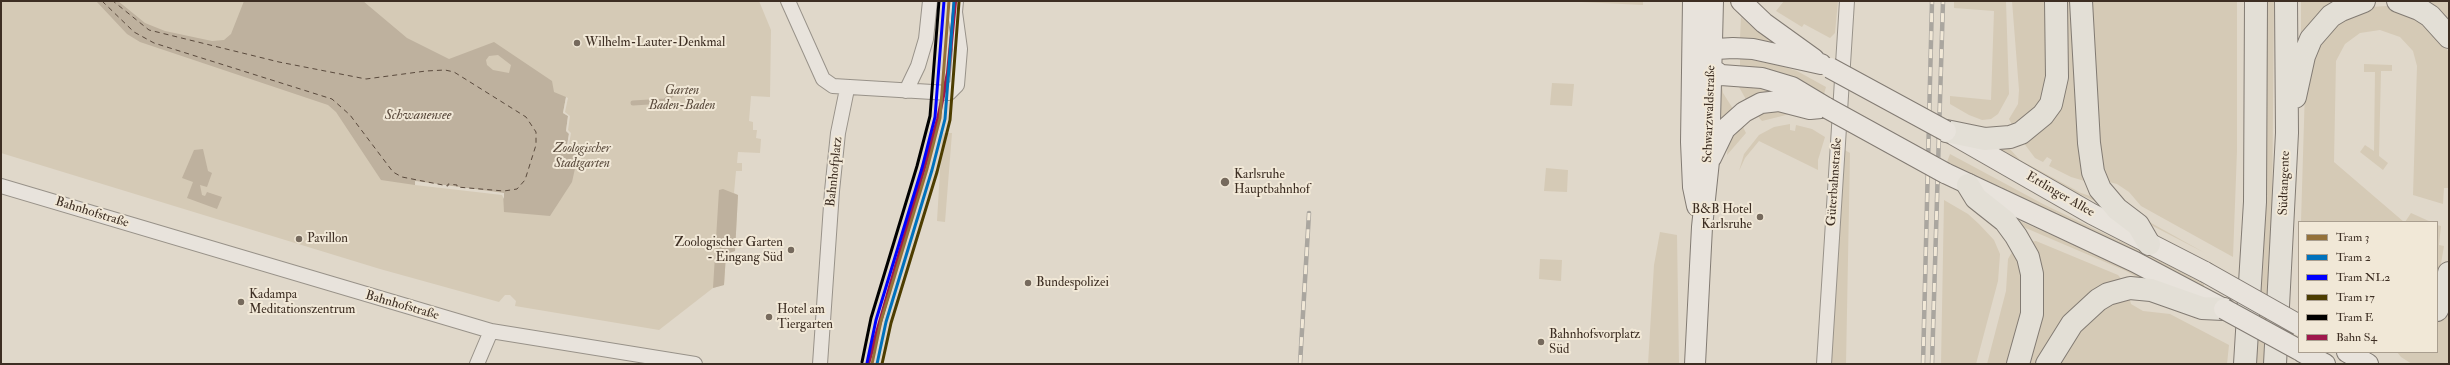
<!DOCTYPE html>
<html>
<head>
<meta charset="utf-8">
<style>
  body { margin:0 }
  #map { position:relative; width:2450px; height:365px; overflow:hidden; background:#e0d8ca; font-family:"IM FELL Double Pica",serif }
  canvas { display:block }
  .frame { position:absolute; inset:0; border:2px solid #3d2e23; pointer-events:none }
  .legend { position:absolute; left:2298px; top:221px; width:140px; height:132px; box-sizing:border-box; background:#f1e8d7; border:1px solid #a99e8f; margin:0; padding:5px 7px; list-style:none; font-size:12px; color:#3d2e23 }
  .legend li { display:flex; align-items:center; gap:8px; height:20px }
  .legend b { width:20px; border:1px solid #a99e8f }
</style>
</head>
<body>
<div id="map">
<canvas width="2450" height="365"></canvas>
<div class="frame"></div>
<ul class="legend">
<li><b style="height:5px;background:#947139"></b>Tram 3</li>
<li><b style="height:5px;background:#0071bc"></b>Tram 2</li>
<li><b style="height:5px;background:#00f"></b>Tram NL2</li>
<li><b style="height:5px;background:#4d3d00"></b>Tram 17</li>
<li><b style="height:5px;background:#000"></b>Tram E</li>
<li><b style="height:5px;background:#9f184c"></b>Bahn S4</li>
</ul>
</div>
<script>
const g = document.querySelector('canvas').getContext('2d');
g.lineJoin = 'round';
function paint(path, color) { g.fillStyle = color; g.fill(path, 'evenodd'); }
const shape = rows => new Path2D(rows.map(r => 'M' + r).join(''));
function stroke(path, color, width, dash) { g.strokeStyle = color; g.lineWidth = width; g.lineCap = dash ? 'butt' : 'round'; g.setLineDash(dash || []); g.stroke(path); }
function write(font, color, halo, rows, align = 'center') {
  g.font = font + ' "IM FELL Double Pica",serif'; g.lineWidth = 4; g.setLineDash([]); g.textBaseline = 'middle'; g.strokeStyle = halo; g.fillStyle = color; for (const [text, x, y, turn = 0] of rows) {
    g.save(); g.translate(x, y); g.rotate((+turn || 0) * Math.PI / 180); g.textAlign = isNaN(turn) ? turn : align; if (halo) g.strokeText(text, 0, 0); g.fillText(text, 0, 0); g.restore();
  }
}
const green = shape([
  [1,1,759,1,771,30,770,97,751,96,749,121,753,122,753,130,757,130,756,138,761,139,760,153,738,152,737,163,742,163,742,171,736,171,734,193,738,195,735,251,726,254,724,285,713,288,659,330,515,306,516,301,510,295,505,295,499,302,380,269,1,153],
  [1561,1,1643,1,1643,5],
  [1784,1,1838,1,1835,33,1830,38,1804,24,1802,27,1776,11],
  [1954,1,2006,1,2009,94,1998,114,1991,119,1982,120,1969,115,1950,104,1950,96,1991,100,1994,11,1954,8],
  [2012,1,2048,1,2052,58,2040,110,2013,127,2009,119,2018,104,2019,90],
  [2062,1,2073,1,2088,182,2071,177,2049,166,2052,160,2047,157,2043,162,2035,158,2023,142,2037,133],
  [2088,1,2237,1,2237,151,2233,257,2141,206,2129,192,2117,184,2105,181,2101,164],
  [2265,1,2274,1,2272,224,2264,364,2255,364,2263,269,2267,149],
  [2301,1,2342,1,2301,35],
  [2419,1,2449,1,2449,24],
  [2386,6,2410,12,2444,44,2449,53,2449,188,2444,188,2443,204,2413,195,2417,66,2413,51,2400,37,2380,30,2360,33,2345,44,2336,61,2334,162,2404,222,2301,222,2305,89,2309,65,2327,29,2371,7],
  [1741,17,1750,25,1774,40,1772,42,1740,38],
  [1740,58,1775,64,1797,71,1826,87,1824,94,1785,74,1761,68,1740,67],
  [2364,64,2392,65,2392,71,2381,71,2379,156,2388,163,2383,170,2360,152,2365,145,2374,151,2375,72,2364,72],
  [1552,83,1574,84,1572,106,1550,105],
  [1720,86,1722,86,1723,93,1735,112,1721,125,1716,121],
  [1739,87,1766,89,1770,93,1748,103],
  [1765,109,1794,113,1762,121,1755,113],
  [1790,124,1790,130,1795,131,1796,125,1812,129,1825,137,1818,160,1818,170,1759,141,1745,158,1739,171,1744,154,1759,135,1774,127],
  [1742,125,1746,133,1727,155,1728,140],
  [944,133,952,133,945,222,937,221,942,137],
  [2007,146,2020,160,2081,193,2096,198,2097,202,2065,188,1999,151,1997,147],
  [1843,149,1850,153,1846,364,1830,364],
  [1950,154,2043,204,2157,259,2204,284,2204,288,1985,182,1947,162],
  [1546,168,1568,170,1567,192,1544,191],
  [2121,199,2144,219,2205,253,2145,222],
  [1944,200,1968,214,1979,224,1994,240,2000,254,1998,281,1976,364,1941,364],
  [2411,213,2431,222,2405,222],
  [2020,221,2123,267,2145,279,2140,279,2126,271,2021,226,2018,223],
  [2437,225,2441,226,2439,245,2444,246,2437,287],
  [1660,232,1677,235,1679,364,1648,364,1654,265],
  [2036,241,2118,275,2124,282,2037,364,2026,364,2029,242],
  [2015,247,2025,276,2025,306,2012,364,1987,364,2006,291,2008,259],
  [1540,259,1562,260,1561,281,1539,279],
  [2129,296,2131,304,2143,311,2170,314,2229,345,2227,364,2055,364,2094,313],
  [2449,299,2449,364,2412,364,2401,357,2397,352,2437,352,2437,321]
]);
const water = shape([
  [96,1,118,1,145,23,165,31,212,41,224,40,231,34,244,1,363,1,407,38,449,59,494,42,552,81,554,92,566,97,563,113,568,116,566,131,569,133,566,151,578,155,572,182,550,216,504,212,503,193,415,181,415,185,381,180,336,112,328,105,140,42,127,34],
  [498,55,511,65,509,73,493,70,487,65,486,60,489,56],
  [203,149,208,171,212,173,207,187,200,185,202,195,205,196,207,192,222,197,217,209,187,198,193,182,182,178,194,150],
  [723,189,738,195,735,251,726,254,724,285,713,288,719,190]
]);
const pier = shape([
  [566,97,568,98,565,112,570,116,568,130,571,133,568,150,579,153,578,155,566,151,569,134,566,131,568,116,563,113],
  [415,181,504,193,504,199,502,195,415,185]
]);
const stream = shape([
  [633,103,665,101,678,89]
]);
const ferry = shape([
  [102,1,134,32,154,43,332,99,350,115,393,172,402,177,448,186,448,184,457,185,457,187,504,191,517,189,525,180,536,145,536,132,526,117,454,72,445,70,426,71,366,79,279,62,149,30,113,1]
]);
const minor = shape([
  [788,1,823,79,833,86,949,93,957,85,960,49,955,12,956,1],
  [906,91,918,66,926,39,930,1],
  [1,186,491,331,695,364],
  [477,364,491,331],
  [820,364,832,191,838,133,847,89],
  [1824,364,1847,1]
]);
const secondary = shape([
  [1693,1,1691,142,1693,187,1697,206],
  [1741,1,1764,23,1814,59],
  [1702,58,1716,49,1733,48,1753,49,1821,64],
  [1701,61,1721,75,1762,78,1792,87,1827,108],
  [1954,135,2092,214,2205,272],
  [1711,158,1725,129,1744,112,1761,103,1779,101,1810,109,1821,108],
  [1945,173,2135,262,2222,308],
  [2302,352,2325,364],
  [2347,352,2368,364],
  [1695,364,1702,227,1709,161,1713,1]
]);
const trunk = shape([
  [2081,1,2089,143,2093,172,2100,189,2117,209,2138,225,2149,244],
  [2398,1,2419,9,2430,16,2449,37],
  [2295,97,2304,56,2311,39,2331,16,2341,10,2364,1],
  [1946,131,1985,139,2010,137,2021,133,2043,115,2051,104,2057,77,2056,1],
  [1968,185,1976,198,2005,221,2016,236,2028,257,2032,274,2032,314,2018,364],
  [2437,310,2445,292,2449,273],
  [2047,364,2072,324,2098,300,2108,294,2130,288,2151,290,2202,308,2224,309],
  [2245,364,2255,202,2256,1],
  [2275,364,2287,133,2286,1]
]);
const rail = shape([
  [1300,364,1309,213],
  [1923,364,1932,1],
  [1932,364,1943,1]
]);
const secondaryBridge = shape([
  [1830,68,1946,131],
  [1827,108,1945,173],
  [2205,272,2299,325],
  [2224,309,2299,350]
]);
const rail1 = shape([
  [868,364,938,119,948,73,955,2]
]);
const tram1 = shape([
  [872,364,881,321,927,169,940,118,949,1]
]);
const tram2 = shape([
  [877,364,886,322,932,170,945,119,954,1]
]);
const tram3 = shape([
  [867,363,876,320,922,168,935,117,944,1]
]);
const tram4 = shape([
  [882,364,891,323,937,172,950,120,959,2]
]);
const tram5 = shape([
  [862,362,871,318,917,166,930,116,939,1]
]);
const markers = [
  [577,43,4,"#766a5d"],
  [1225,182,5,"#766a5d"],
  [1760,217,4,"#766a5d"],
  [299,239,4,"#766a5d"],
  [791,250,4,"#766a5d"],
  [1028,283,4,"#766a5d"],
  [241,302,4,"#766a5d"],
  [769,317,4,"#766a5d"],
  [1541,342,4,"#766a5d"]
];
const poiNames = [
  ["Wilhelm-Lauter-Denkmal",585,43],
  ["Karlsruhe",1234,175],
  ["Hauptbahnhof",1234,190],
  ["B&B Hotel",1752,210,"right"],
  ["Karlsruhe",1752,225,"right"],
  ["Pavillon",307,239],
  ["Zoologischer Garten",783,243,"right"],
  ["- Eingang Süd",783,258,"right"],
  ["Bundespolizei",1036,283],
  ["Kadampa",249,295],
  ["Meditationszentrum",249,310],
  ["Hotel am",777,310],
  ["Tiergarten",777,325],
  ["Bahnhofsvorplatz",1549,335],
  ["Süd",1549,350]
];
const parkNames = [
  ["Garten",682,91],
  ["Baden-Baden",682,106],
  ["Zoologischer",582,149],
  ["Stadtgarten",582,164]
];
const streetNames = [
  ["Schwarzwaldstraße",1710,114,-88],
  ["Bahnhofplatz",835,172,-84],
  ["Güterbahnstraße",1835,182,-86],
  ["Südtangente",2285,183,-88],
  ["Ettlinger Allee",2060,195,30],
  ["Bahnhofstraße",92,213,17],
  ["Bahnhofstraße",402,306,16]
];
const waterNames = [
  ["Schwanensee",418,116]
];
paint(green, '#d5cab6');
paint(water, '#beb19e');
paint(pier, '#e0d8ca');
stroke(stream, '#beb19e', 5);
stroke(ferry, '#5a4a3d', 1, [5, 4]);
stroke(minor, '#989289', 16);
stroke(secondary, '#827b73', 22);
stroke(trunk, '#827b73', 24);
stroke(minor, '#e8e3dc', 14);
stroke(secondary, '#e8e3dc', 20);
stroke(trunk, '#e3dfd6', 22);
stroke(rail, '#aaa69f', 4.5);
stroke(rail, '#f1e8d7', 3, [9]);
stroke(secondaryBridge, '#827b73', 22, []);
stroke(secondaryBridge, '#e8e3dc', 20);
stroke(rail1, '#9f184c', 4);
stroke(tram1, '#947139', 3);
stroke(tram2, '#0071bc', 3);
stroke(tram3, '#00f', 3);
stroke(tram4, '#4d3d00', 3);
stroke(tram5, '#000', 3);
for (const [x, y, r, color] of markers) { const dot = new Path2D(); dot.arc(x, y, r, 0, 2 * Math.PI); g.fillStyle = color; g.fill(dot); stroke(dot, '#f1e8d7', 1.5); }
write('13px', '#3d2e23', '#f1e8d7', poiNames, 'left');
write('italic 13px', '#5a4b3d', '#f1e8d7', parkNames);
write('13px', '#3d2e23', '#f1e8d7', streetNames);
write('italic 14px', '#5a4a3d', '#f1e8d7', waterNames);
</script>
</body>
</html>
